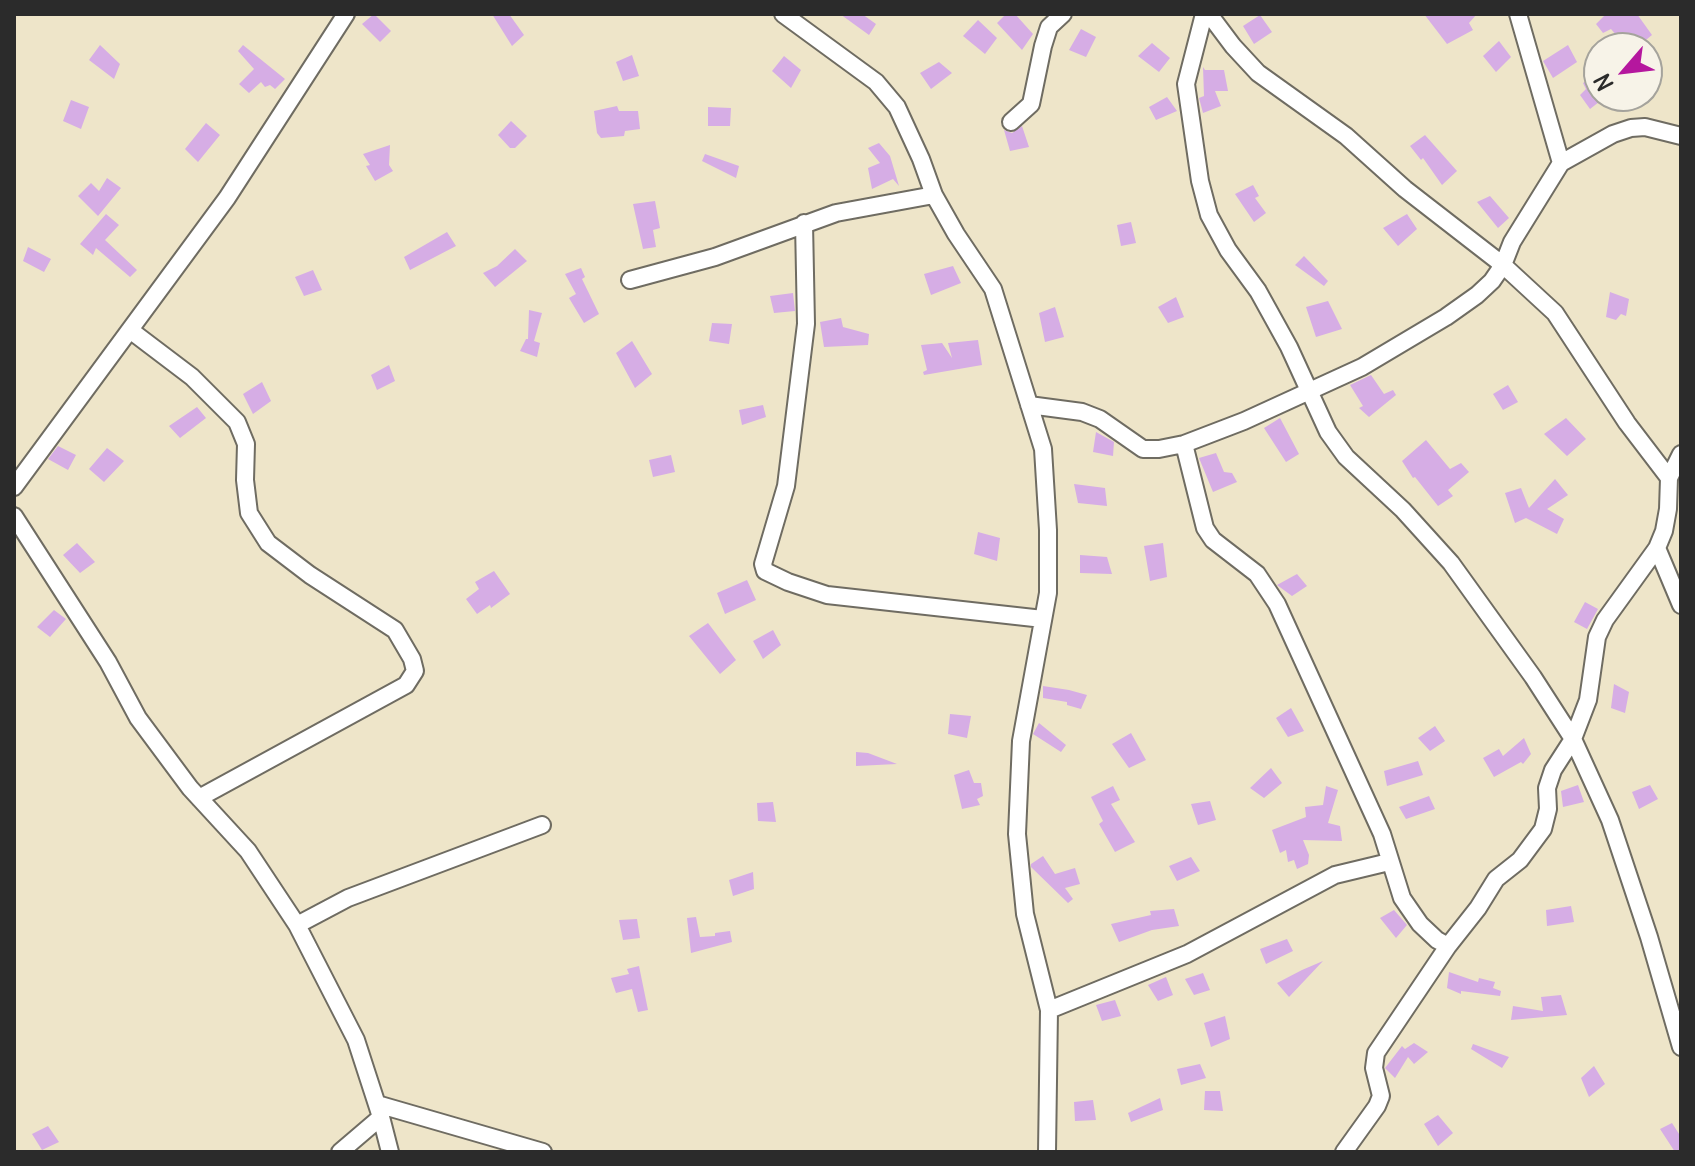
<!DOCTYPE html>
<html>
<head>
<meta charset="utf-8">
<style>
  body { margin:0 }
  #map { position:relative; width:1695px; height:1166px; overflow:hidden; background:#eee5c9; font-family:Delius,sans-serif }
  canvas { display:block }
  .frame { position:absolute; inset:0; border:16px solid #2b2b2b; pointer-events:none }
  .north { position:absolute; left:1583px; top:32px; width:80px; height:80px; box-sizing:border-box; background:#f7f3e8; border:2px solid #a5a39c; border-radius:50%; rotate:242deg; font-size:22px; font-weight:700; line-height:32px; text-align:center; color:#2b2b2b }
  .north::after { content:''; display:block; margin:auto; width:28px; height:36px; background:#b5179e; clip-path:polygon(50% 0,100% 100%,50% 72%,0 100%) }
</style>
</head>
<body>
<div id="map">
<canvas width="1695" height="1166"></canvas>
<div class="frame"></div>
<div class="north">N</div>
</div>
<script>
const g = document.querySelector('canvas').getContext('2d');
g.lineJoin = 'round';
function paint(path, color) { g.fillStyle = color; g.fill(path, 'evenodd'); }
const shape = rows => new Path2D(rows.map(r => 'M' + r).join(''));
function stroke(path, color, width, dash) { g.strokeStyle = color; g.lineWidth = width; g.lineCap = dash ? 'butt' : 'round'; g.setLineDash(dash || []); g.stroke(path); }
const building = shape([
  [374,14,391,31,380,42,362,24],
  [492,14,509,14,524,35,512,46],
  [840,14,862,14,876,24,869,35],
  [1006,14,1015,14,1033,34,1022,50,997,23],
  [1424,14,1477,14,1469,23,1473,30,1447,44],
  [1606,14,1637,14,1652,35,1636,48,1627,48,1611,29,1603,33,1596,24],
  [1260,15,1272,32,1254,44,1243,26],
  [978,20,997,38,985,54,963,36],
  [1081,29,1096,37,1086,57,1069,50],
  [1499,41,1511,57,1496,72,1483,56],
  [1152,43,1170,58,1159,72,1138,56],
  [100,45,120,64,114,79,89,60],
  [243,45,285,79,275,89,270,85,265,87,261,82,249,93,239,84,254,69,238,51],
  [1568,45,1577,62,1553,78,1543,61],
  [632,55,639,76,623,81,616,62],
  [784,56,801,70,791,88,772,71],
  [939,62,952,73,931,89,920,73],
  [1203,67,1205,70,1224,70,1228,91,1215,91,1221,106,1203,113,1199,98,1204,96],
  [1599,73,1599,102,1590,109,1580,95,1586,89,1583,83],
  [1167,97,1177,111,1156,120,1149,107],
  [71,100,89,107,81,129,63,121],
  [617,106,619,111,638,111,640,129,625,131,624,136,601,138,597,133,594,111],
  [708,107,731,108,730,126,708,126],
  [511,121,527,136,515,148,510,148,498,135],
  [206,123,220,135,198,162,185,149],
  [1022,126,1029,147,1010,151,1004,130,1012,133],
  [1425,135,1457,171,1442,185,1423,158,1421,160,1410,146],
  [879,143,890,156,899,186,893,179,872,189,868,168,880,163,868,148],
  [390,145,389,165,393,171,375,181,366,166,370,165,363,154],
  [705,154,739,166,736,178,702,161],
  [107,178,121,188,98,216,78,196,91,183,99,191],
  [1253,185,1259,196,1255,198,1266,213,1254,222,1235,194],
  [1490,196,1509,218,1498,228,1477,202],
  [655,201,660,228,653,230,656,247,643,249,633,204],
  [106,214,119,225,105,240,137,270,130,277,96,248,93,255,80,244],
  [1407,214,1417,229,1398,246,1383,228],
  [1131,222,1136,243,1121,246,1117,225],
  [447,232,456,246,410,270,404,257],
  [28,247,51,259,44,272,23,261],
  [515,249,527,261,495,287,483,273,497,266],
  [1304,256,1328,281,1324,286,1295,265],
  [953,266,961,283,931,295,924,274],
  [581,268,585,277,582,279,599,314,584,323,569,298,576,294,565,274],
  [313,270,322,290,304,296,295,277],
  [1610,292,1629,299,1626,316,1621,314,1616,320,1606,317],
  [793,293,795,311,774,313,770,296],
  [1176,297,1184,317,1168,323,1158,307],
  [1328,301,1342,329,1316,337,1306,307],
  [1055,307,1064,337,1045,342,1039,313],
  [529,310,542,313,534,341,540,343,537,357,520,351,526,339,528,339],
  [841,318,843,327,869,334,868,345,824,347,820,322],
  [712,323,732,324,729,344,709,341],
  [978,340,982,365,924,375,923,372,927,370,921,345,942,343,952,358,948,343],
  [632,341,652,374,635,388,616,353],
  [389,365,395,381,377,390,371,375],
  [1371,375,1384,394,1393,390,1396,395,1369,417,1359,408,1363,406,1350,385],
  [262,382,271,401,253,414,243,394],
  [1508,385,1518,402,1503,410,1493,394],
  [763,405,766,417,742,425,739,410],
  [197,407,206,418,180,438,169,426],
  [1280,418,1299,454,1286,462,1264,428],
  [1566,418,1586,439,1567,456,1544,434],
  [1096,432,1114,442,1113,456,1093,452],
  [1426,440,1450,469,1461,463,1469,472,1448,490,1453,496,1438,506,1415,477,1413,478,1402,461],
  [58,446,76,455,68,470,48,459],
  [107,448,124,461,104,482,89,469],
  [1216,453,1224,472,1232,473,1237,482,1213,492,1199,458],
  [671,455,675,472,653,477,649,460],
  [1555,479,1568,495,1547,509,1564,519,1557,534,1526,518,1515,523,1505,493,1521,488,1529,508],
  [1074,484,1105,488,1107,506,1078,503],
  [978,532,1000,538,997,561,974,554],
  [77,543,95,562,80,573,63,555],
  [1163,543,1167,577,1150,581,1144,546],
  [1080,555,1107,557,1112,574,1080,573],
  [494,571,510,594,491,608,490,605,477,614,466,599,479,589,475,582],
  [1297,574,1307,586,1292,596,1277,585],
  [747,580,756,600,725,614,717,593],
  [1585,602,1598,609,1587,629,1574,622],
  [54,610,66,619,50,637,37,627],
  [708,623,736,660,720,674,689,636],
  [773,630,781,645,763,659,753,641],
  [1614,684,1629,692,1625,713,1611,708],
  [1043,686,1069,690,1087,695,1081,709,1067,705,1067,702,1043,698],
  [1291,708,1304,731,1288,737,1276,718],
  [950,714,971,716,967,738,948,734],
  [1039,723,1066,745,1061,752,1033,734],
  [1435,726,1445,741,1430,751,1418,738],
  [1131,733,1146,760,1129,768,1112,744],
  [1524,738,1531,754,1523,764,1521,762,1494,777,1483,758,1499,749,1503,756],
  [856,752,868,753,897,764,856,766],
  [1418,761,1423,775,1387,786,1384,771],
  [1271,768,1282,783,1264,798,1250,788],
  [969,770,974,783,981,783,983,796,977,799,980,805,962,809,954,775],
  [1578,785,1584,802,1563,807,1561,791],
  [1650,785,1658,799,1639,809,1632,792],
  [1113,786,1120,800,1111,804,1135,842,1115,852,1099,824,1103,821,1091,797],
  [1326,786,1338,790,1328,823,1340,826,1342,841,1303,840,1309,855,1308,864,1297,869,1294,860,1288,862,1286,850,1280,853,1272,830,1306,817,1305,807,1323,805],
  [1429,796,1435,809,1406,819,1399,807],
  [1210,801,1216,820,1198,825,1191,804],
  [773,802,776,822,758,821,757,803],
  [1043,856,1055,874,1075,868,1080,884,1065,888,1073,899,1068,903,1031,867,1031,864],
  [1191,857,1200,871,1177,881,1169,866],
  [753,872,754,889,733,896,729,880],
  [1571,906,1574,922,1547,926,1546,910],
  [1174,909,1179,926,1152,930,1119,942,1111,924,1151,915,1150,911],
  [1394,910,1407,925,1396,938,1380,918],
  [696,917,700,937,715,936,715,933,730,931,732,942,691,953,687,918],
  [637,919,640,938,623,940,619,920],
  [1287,939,1293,951,1266,964,1260,949],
  [1323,961,1289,997,1277,983,1302,970],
  [639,966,648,1010,638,1012,632,989,616,993,611,978,629,974,627,969],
  [1449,972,1478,982,1479,978,1495,982,1493,988,1501,991,1500,996,1461,991,1461,994,1447,988],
  [1203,973,1210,990,1194,995,1185,979],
  [1166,977,1173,995,1158,1001,1148,985],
  [1561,995,1567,1015,1511,1020,1513,1006,1543,1011,1541,997],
  [1115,1000,1121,1016,1102,1021,1096,1005],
  [1225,1016,1230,1039,1211,1047,1204,1023],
  [1414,1043,1428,1052,1414,1064,1408,1057,1395,1078,1385,1068,1402,1046,1405,1049],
  [1473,1044,1509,1057,1502,1068,1471,1049],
  [1200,1064,1206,1078,1181,1085,1177,1069],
  [1594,1066,1605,1084,1589,1097,1581,1078],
  [1205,1091,1220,1091,1223,1111,1204,1110],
  [1160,1098,1163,1110,1131,1122,1128,1113],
  [1093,1100,1096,1120,1075,1121,1074,1102],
  [1438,1115,1453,1133,1438,1146,1424,1124],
  [1672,1123,1681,1137,1681,1152,1675,1152,1660,1129],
  [48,1126,59,1142,42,1150,32,1134]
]);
const street = shape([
  [783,14,876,82,897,107,921,159,934,195,956,234,993,289,1043,449,1048,530,1048,593,1021,741,1017,834,1025,914,1049,1010,1047,1152],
  [1204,14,1186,84,1200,181,1209,215,1228,250,1258,291,1289,347,1328,432,1346,457,1403,510,1451,563,1533,677,1573,739,1610,820,1649,937,1681,1047],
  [1209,14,1233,46,1258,73,1346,136,1405,189,1503,265,1555,313,1627,423,1669,478],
  [1518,14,1561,163],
  [1011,122,1031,104,1043,46,1049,27,1063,14],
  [804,223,806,324,786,486,763,564,765,571,788,582,827,595,1043,619],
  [630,280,715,257,836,213,934,195],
  [130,330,192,377,237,422,246,444,245,480,249,513,268,543,310,575,395,630,412,659,415,671,406,685,199,798],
  [1029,405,1082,412,1100,419,1143,449,1159,449,1184,444,1244,421,1362,367,1446,317,1477,295,1492,281,1503,265,1512,242,1561,163,1613,134,1631,128,1645,127,1681,136],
  [1184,444,1205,528,1213,540,1257,574,1277,604,1382,834,1402,898,1420,924,1437,940,1448,946,1478,908,1496,879,1520,860,1543,829,1548,809,1547,788,1553,770,1573,739,1588,700,1597,637,1605,620,1657,548,1664,531,1668,509,1669,478,1681,454],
  [14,487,227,198,346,14],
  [14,516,108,662,138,718,190,788,248,851,297,925,356,1040,381,1117,390,1152],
  [1657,548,1681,605],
  [297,925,348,898,542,825],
  [1049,1010,1187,954,1335,875,1389,862],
  [377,1104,543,1152],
  [340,1152,381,1117],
  [1344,1152,1377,1106,1381,1096,1374,1068,1376,1053,1448,946]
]);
paint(building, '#d6ade5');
stroke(street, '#6f6c62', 20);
stroke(street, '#fff', 16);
</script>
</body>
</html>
